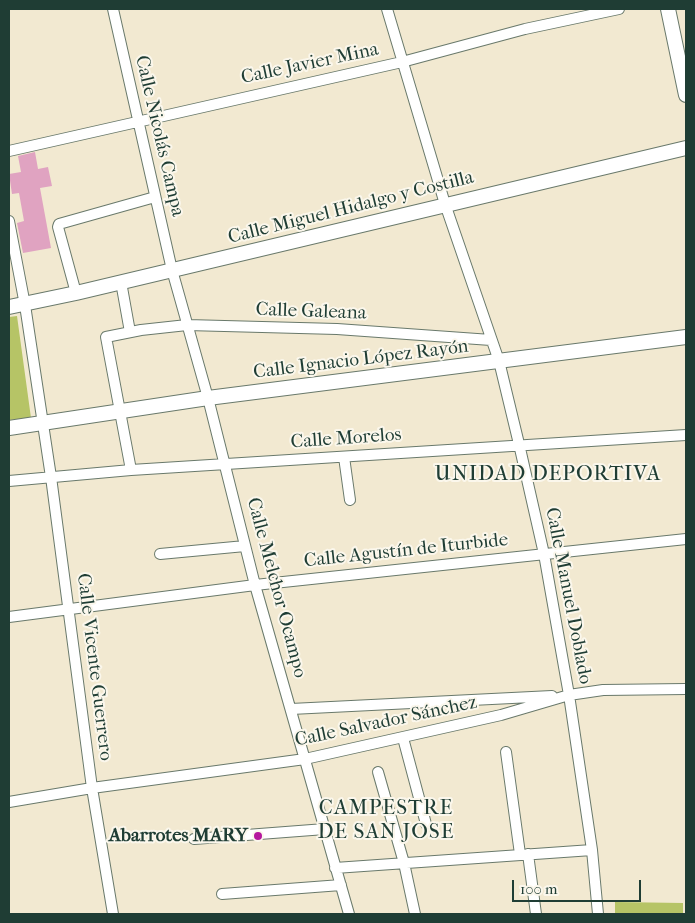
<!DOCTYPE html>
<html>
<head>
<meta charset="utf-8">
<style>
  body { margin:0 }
  #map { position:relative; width:695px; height:923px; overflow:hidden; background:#f2e9d1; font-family:"IM FELL French Canon",serif }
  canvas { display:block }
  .frame { position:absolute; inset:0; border:10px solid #1f3d34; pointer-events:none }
  .scale { position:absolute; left:512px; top:880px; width:129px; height:22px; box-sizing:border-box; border:2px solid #1f3d34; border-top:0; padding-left:6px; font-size:15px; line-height:18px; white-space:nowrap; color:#1f3d34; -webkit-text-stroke:4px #fbf7ec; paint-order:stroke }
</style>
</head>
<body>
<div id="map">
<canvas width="695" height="923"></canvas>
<div class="frame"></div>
<div class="scale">100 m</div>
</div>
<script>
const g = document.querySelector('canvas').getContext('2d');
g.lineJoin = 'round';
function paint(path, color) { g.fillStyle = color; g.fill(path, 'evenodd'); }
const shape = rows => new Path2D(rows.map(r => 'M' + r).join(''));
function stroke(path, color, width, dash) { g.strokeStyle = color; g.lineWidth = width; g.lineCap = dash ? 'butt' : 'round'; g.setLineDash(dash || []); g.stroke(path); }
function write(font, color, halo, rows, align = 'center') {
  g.font = font + ' "IM FELL French Canon",serif'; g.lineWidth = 4; g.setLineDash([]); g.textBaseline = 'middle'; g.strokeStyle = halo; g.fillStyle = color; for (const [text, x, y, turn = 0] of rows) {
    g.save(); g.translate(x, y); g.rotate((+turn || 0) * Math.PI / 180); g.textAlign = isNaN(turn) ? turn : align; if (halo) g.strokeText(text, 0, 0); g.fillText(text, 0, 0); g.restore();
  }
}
const green = shape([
  [17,316,31,418,9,420,9,317],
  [615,902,683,903,683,914,615,914]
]);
const building = shape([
  [35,152,38,169,48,167,52,186,40,188,51,248,23,253,17,223,24,221,19,193,12,194,9,174,21,172,18,156]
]);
const street = shape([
  [113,9,172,270,208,398,255,585,349,914],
  [387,9,445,204,499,361,519,444,544,554,569,695,592,850,598,914],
  [9,151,402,62,525,29,619,9],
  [9,221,25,305,51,477,92,788,113,914],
  [121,282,130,332],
  [76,293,58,227,59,224,155,197],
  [344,457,350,500],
  [131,470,106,337,141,330,187,325,337,329,491,340],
  [9,481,131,470,686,435],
  [160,554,245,546],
  [9,617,255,585,686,539],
  [291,709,552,696],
  [403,738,426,824],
  [506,752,520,854],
  [378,772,404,863,415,914],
  [9,802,92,788,305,759,501,715,569,695,603,690,686,689],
  [194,839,325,829],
  [528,854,536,914],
  [335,868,592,850],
  [222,894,341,885]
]);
const secondary = shape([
  [668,9,686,95],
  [9,307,76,293,686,148],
  [9,428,208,398,686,337]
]);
const markers = [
  [258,836,5,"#b5179e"]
];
const streetNames = [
  ["Calle Javier Mina",310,64,-12],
  ["Calle Nicolás Campa",159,136,77],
  ["Calle Miguel Hidalgo y Costilla",351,208,-14],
  ["Calle Galeana",311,312,2],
  ["Calle Ignacio López Rayón",361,360,-7],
  ["Calle Morelos",346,439,-4],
  ["Calle Agustín de Iturbide",406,551,-6],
  ["Calle Melchor Ocampo",276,588,75],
  ["Calle Manuel Doblado",568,596,79],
  ["Calle Vicente Guerrero",94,667,83],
  ["Calle Salvador Sánchez",386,722,-12]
];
const poiNames = [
  ["Abarrotes MARY",248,836]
];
const quarterNames = [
  ["UNIDAD DEPORTIVA",548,475],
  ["CAMPESTRE",386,809],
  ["DE SAN JOSE",386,833]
];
paint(green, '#b6c466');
paint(building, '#e0a3c1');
stroke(street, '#69796b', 12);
stroke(secondary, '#69796b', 16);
stroke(street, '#fff', 10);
stroke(secondary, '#fff', 14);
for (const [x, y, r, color] of markers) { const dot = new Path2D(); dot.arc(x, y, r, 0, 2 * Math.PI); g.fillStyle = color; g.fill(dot); stroke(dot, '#fbf7ec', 2); }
write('19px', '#1f3d34', '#fbf7ec', streetNames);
write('bold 19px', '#1f3d34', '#fbf7ec', poiNames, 'right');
g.letterSpacing = '1px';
write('21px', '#1f3d34', '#fbf7ec', quarterNames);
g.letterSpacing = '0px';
</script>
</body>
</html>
